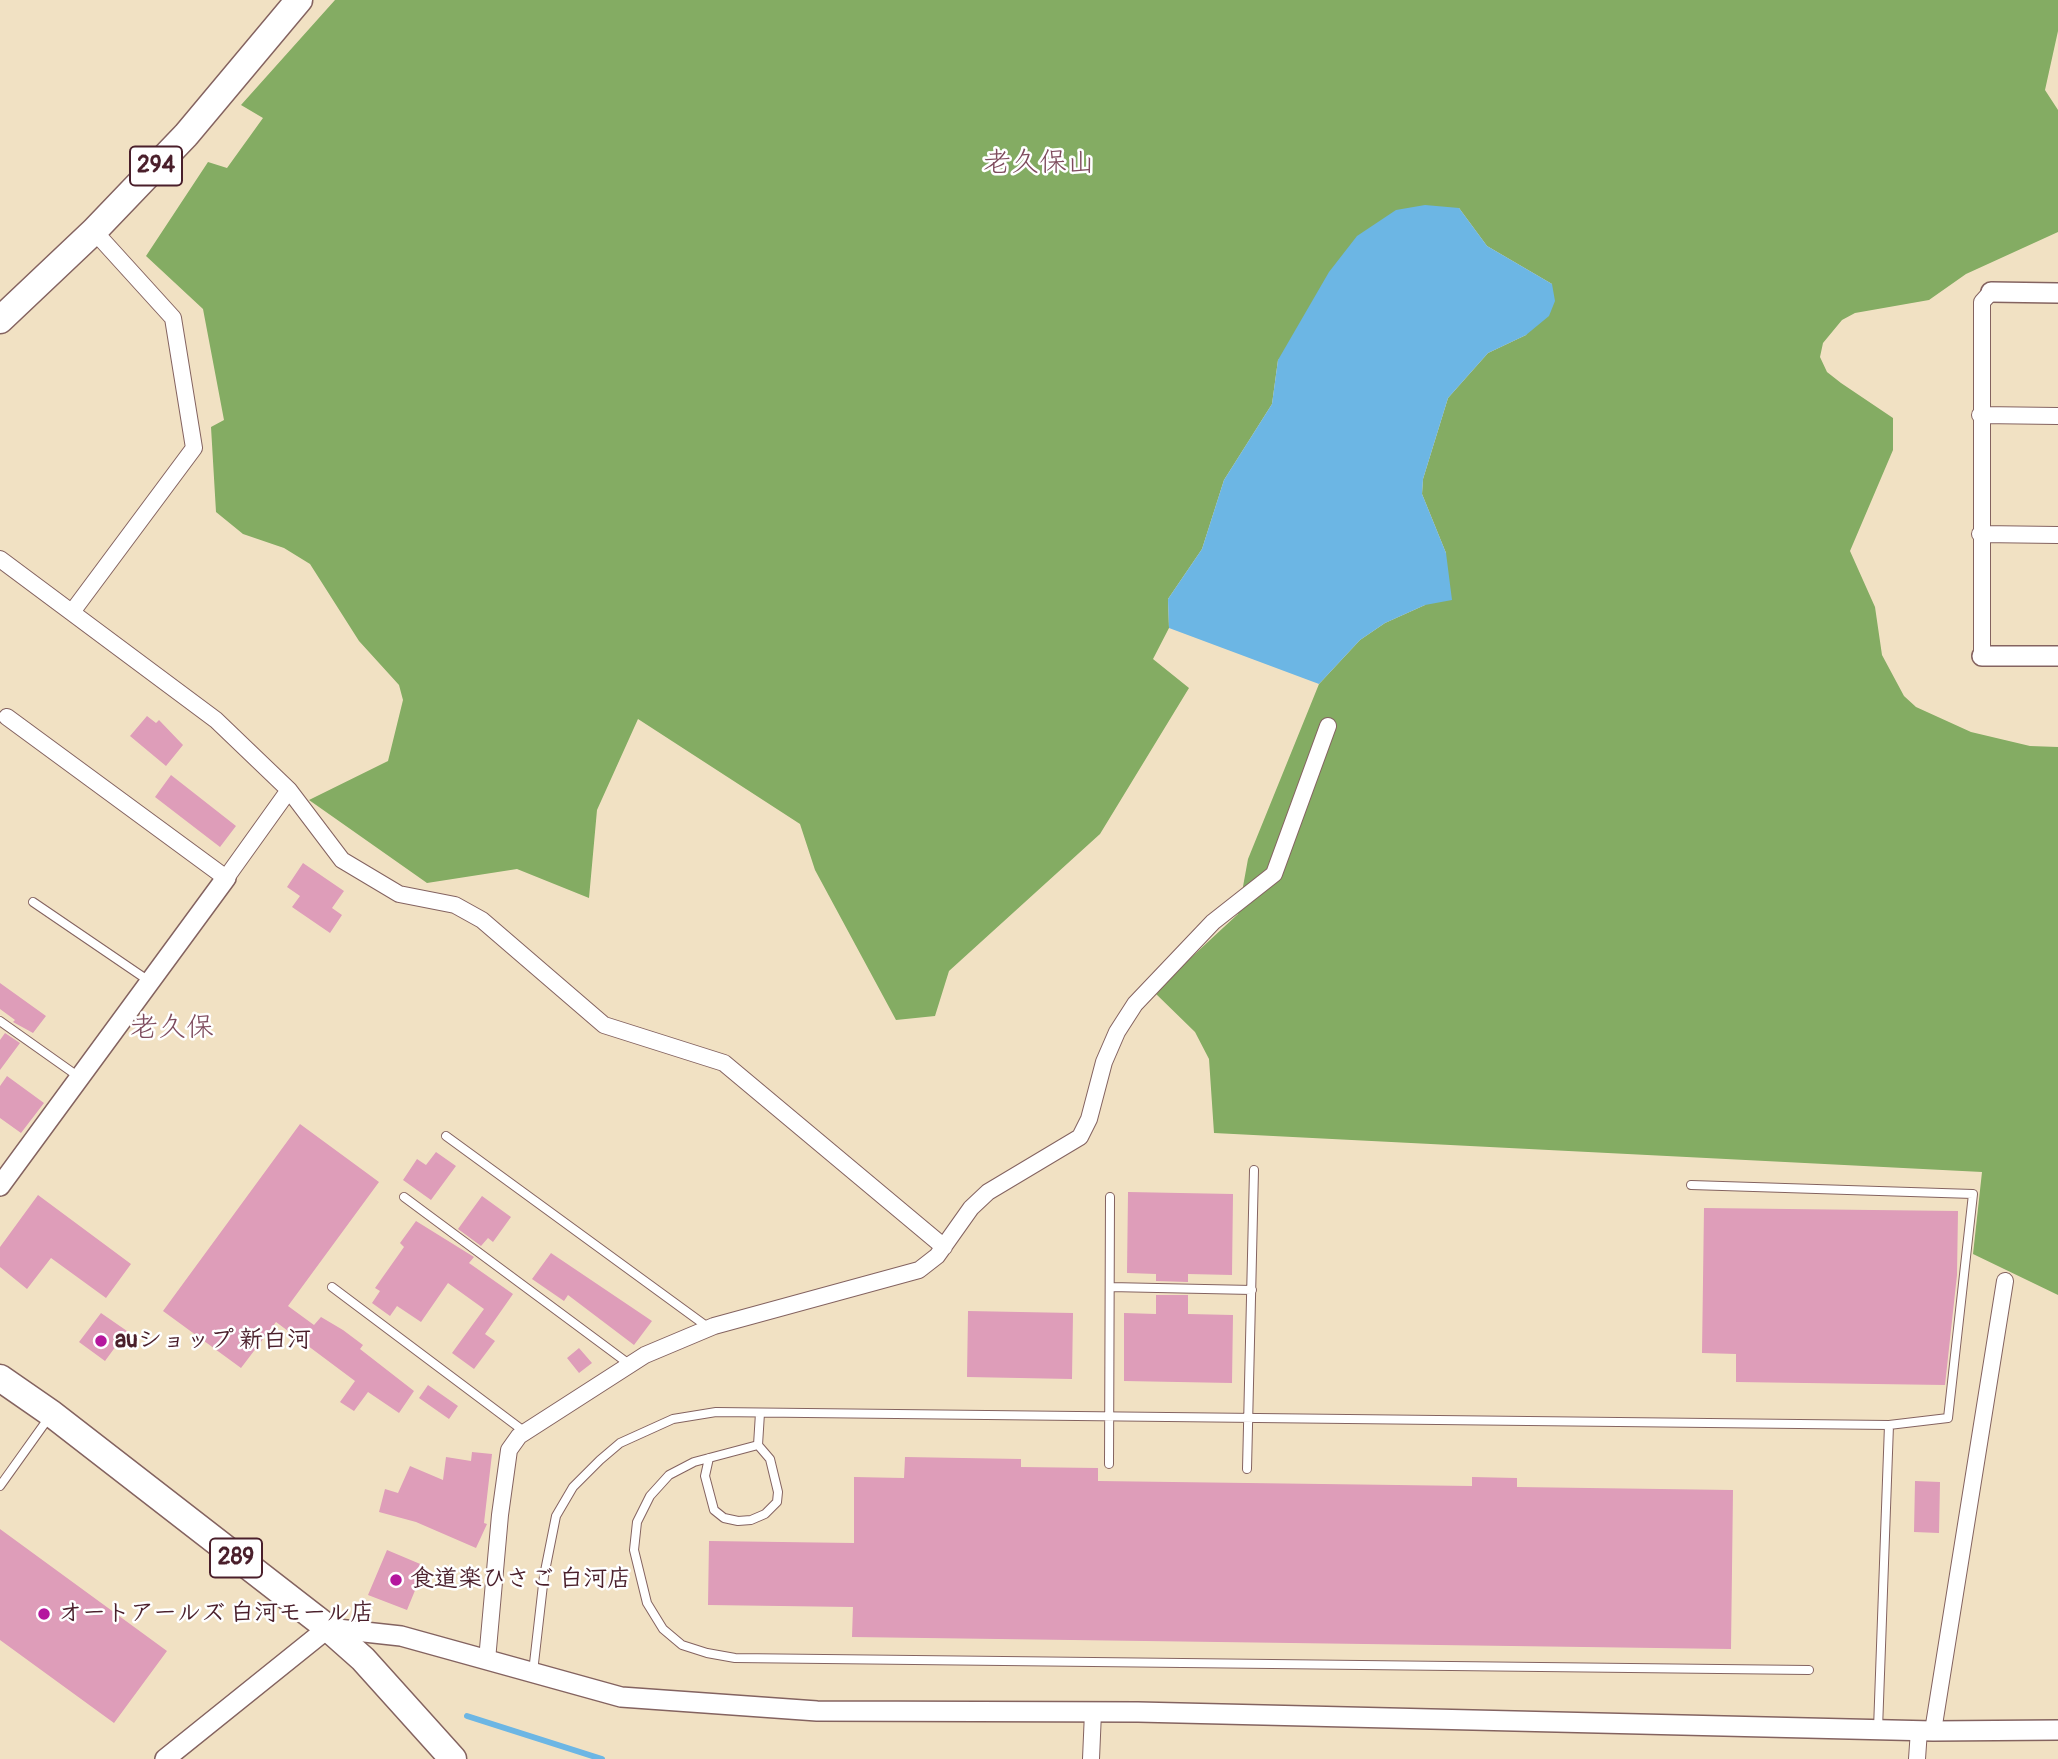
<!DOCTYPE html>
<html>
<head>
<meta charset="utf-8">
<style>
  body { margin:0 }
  canvas { display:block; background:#f1e1c3 }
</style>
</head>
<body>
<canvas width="2058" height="1759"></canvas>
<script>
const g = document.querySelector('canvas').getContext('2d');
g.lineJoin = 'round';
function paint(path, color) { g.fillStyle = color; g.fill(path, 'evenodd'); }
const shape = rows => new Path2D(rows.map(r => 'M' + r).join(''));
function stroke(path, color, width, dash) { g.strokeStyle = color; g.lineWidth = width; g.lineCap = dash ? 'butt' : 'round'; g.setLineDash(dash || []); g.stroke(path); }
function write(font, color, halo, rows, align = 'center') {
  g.font = font + ' Pangolin,"Klee One",sans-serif'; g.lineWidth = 5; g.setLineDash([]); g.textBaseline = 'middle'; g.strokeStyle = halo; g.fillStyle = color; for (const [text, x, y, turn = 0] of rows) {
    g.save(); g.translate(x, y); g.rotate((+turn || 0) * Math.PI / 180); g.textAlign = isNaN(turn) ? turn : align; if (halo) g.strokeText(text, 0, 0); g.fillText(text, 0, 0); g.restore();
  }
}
const forest = shape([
  [335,0,2058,0,2058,31,2045,90,2058,110,2058,232,1966,274,1929,300,1855,313,1842,320,1823,343,1820,357,1827,372,1841,383,1893,418,1893,450,1850,551,1875,607,1882,655,1904,696,1916,707,1971,732,2030,746,2058,747,2058,1295,1973,1254,1982,1172,1214,1133,1209,1059,1195,1032,1154,992,1238,914,1248,859,1319,684,1360,640,1385,623,1425,605,1446,553,1422,494,1423,479,1448,398,1488,353,1526,335,1552,284,1487,246,1459,208,1278,360,1272,404,1224,480,1202,549,1168,599,1169,628,1153,659,1189,688,1100,834,949,971,935,1016,896,1020,815,870,800,824,638,719,597,810,589,898,517,869,427,883,309,800,388,761,403,700,399,685,359,641,310,564,284,548,243,534,216,512,211,427,224,420,203,309,146,256,208,162,227,168,263,118,241,105]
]);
const water = shape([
  [1425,205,1459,208,1487,246,1552,284,1555,301,1549,316,1526,335,1488,353,1448,398,1423,479,1422,494,1446,553,1452,600,1425,605,1385,623,1360,640,1319,684,1169,628,1168,599,1202,549,1224,480,1272,404,1278,360,1329,272,1357,236,1396,210]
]);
const stream = shape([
  [467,1716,602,1759]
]);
const building = shape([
  [147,716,156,723,159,720,183,745,166,766,130,736],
  [171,775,236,826,220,847,155,797],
  [303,863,344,891,332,908,342,915,330,933,292,907,300,896,287,887],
  [0,983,46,1016,33,1033,13,1022,15,1020,0,1009],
  [5,1033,20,1043,0,1070,0,1040],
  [7,1076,44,1103,21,1133,0,1118,0,1086],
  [300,1124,379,1182,288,1306,314,1325,321,1317,343,1330,363,1345,360,1349,414,1391,399,1413,368,1392,354,1411,340,1402,355,1381,276,1322,241,1368,163,1311],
  [436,1152,456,1166,431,1200,403,1180,417,1159,426,1165],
  [1128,1192,1233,1194,1232,1275,1188,1274,1188,1282,1156,1281,1156,1274,1127,1273],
  [38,1195,131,1264,106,1298,51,1258,27,1289,0,1267,0,1247],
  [482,1196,511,1217,493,1242,488,1238,481,1246,458,1229],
  [1704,1208,1958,1211,1957,1275,1945,1385,1736,1382,1736,1354,1702,1353],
  [416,1221,474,1257,469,1263,513,1294,485,1334,495,1341,474,1369,452,1353,484,1309,448,1283,421,1322,397,1306,390,1316,372,1303,380,1291,375,1288,404,1247,400,1243],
  [551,1253,652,1321,634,1345,568,1295,564,1301,532,1279],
  [1156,1295,1188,1295,1188,1314,1233,1315,1232,1383,1124,1381,1124,1313,1156,1314],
  [968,1311,1073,1313,1072,1379,967,1377],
  [101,1313,127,1331,105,1361,79,1342],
  [579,1348,592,1363,579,1373,567,1358],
  [428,1385,458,1406,449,1419,419,1398],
  [472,1452,492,1454,484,1523,487,1524,476,1548,416,1522,379,1512,385,1489,398,1493,410,1466,443,1480,446,1457,471,1461],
  [905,1457,1021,1459,1021,1467,1098,1468,1098,1481,1472,1486,1472,1477,1517,1478,1517,1487,1733,1490,1731,1649,852,1637,853,1607,708,1605,709,1541,854,1543,854,1477,904,1478],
  [1915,1481,1940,1482,1939,1533,1914,1532],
  [0,1529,167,1651,114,1723,0,1640],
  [387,1550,425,1566,407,1610,368,1595]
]);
const service = shape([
  [33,902,149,981],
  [0,1021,79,1077],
  [446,1136,709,1328],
  [1691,1185,1973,1194,1948,1418,1889,1425],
  [404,1197,629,1364],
  [332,1287,525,1432],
  [1110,1287,1252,1290],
  [760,1413,758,1445,694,1462,669,1475,650,1496,637,1522,634,1550,647,1603,663,1629,682,1645,707,1653,735,1658,1809,1670],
  [709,1458,705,1476,714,1510,724,1518,738,1521,751,1520,765,1514,777,1502,778,1492,770,1459,758,1445],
  [1109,1464,1110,1197],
  [1247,1469,1254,1170],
  [0,1486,50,1416],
  [533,1672,544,1576,556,1516,573,1487,600,1460,620,1443,673,1419,716,1412,1889,1425,1878,1729]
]);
const minor = shape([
  [1980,415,2058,416],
  [1980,534,2058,535],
  [0,559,216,720,289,790,342,860,399,894,455,905,482,920,604,1025,724,1063,944,1247],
  [72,612,194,448,173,318,94,231],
  [1982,656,1982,302,1991,292],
  [7,717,226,878,289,790],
  [487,1660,500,1515,509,1450,519,1436,645,1355,714,1326,919,1270,937,1256,971,1208,988,1192,1080,1137,1089,1119,1104,1062,1117,1032,1135,1004,1213,922,1274,874,1328,726],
  [1933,1731,2005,1281],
  [1091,1759,1093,1712],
  [1917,1759,1919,1730]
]);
const tertiary = shape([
  [1991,292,2058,293],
  [1982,656,2058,656],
  [0,1186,226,878],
  [165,1759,328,1628,401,1636,621,1697,817,1711,1138,1712,1933,1731,2058,1730]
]);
const trunk = shape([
  [0,320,94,231,186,135,299,0],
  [0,1378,52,1414,328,1628,363,1659,453,1759]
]);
const markers = [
  [101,1341,7,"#b5179e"],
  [396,1580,7,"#b5179e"],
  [44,1614,7,"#b5179e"]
];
const shields = [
  [156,166,52],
  [236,1558,52]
];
const shieldNames = [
  ["294",156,166],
  ["289",236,1558]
];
const poiNames = [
  ["auショップ 新白河",115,1341],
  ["食道楽ひさご 白河店",410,1580],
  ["オートアールズ 白河モール店",58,1614]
];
const quarterNames = [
  ["老久保山",1039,164],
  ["老久保",172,1029]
];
paint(forest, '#84ac63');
paint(water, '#6cb6e4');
stroke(stream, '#6cb6e4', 6);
paint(building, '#de9db9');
stroke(service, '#846360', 10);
stroke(minor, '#846360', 18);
stroke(tertiary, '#846360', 22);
stroke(trunk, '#846360', 29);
stroke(service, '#fff', 8);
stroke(minor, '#fff', 16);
stroke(tertiary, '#fff', 19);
stroke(trunk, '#fff', 26);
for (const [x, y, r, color] of markers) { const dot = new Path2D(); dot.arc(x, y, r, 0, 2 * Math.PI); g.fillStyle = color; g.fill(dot); stroke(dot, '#fff', 2.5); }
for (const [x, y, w] of shields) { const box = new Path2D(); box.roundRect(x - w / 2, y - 19.5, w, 39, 5); g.fillStyle = '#fff'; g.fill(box); stroke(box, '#4a1f2b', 2); }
write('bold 23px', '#4a1f2b', null, shieldNames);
write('bold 24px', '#4a1f2b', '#fff', poiNames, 'left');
write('28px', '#7e4b5d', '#fff', quarterNames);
</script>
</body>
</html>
